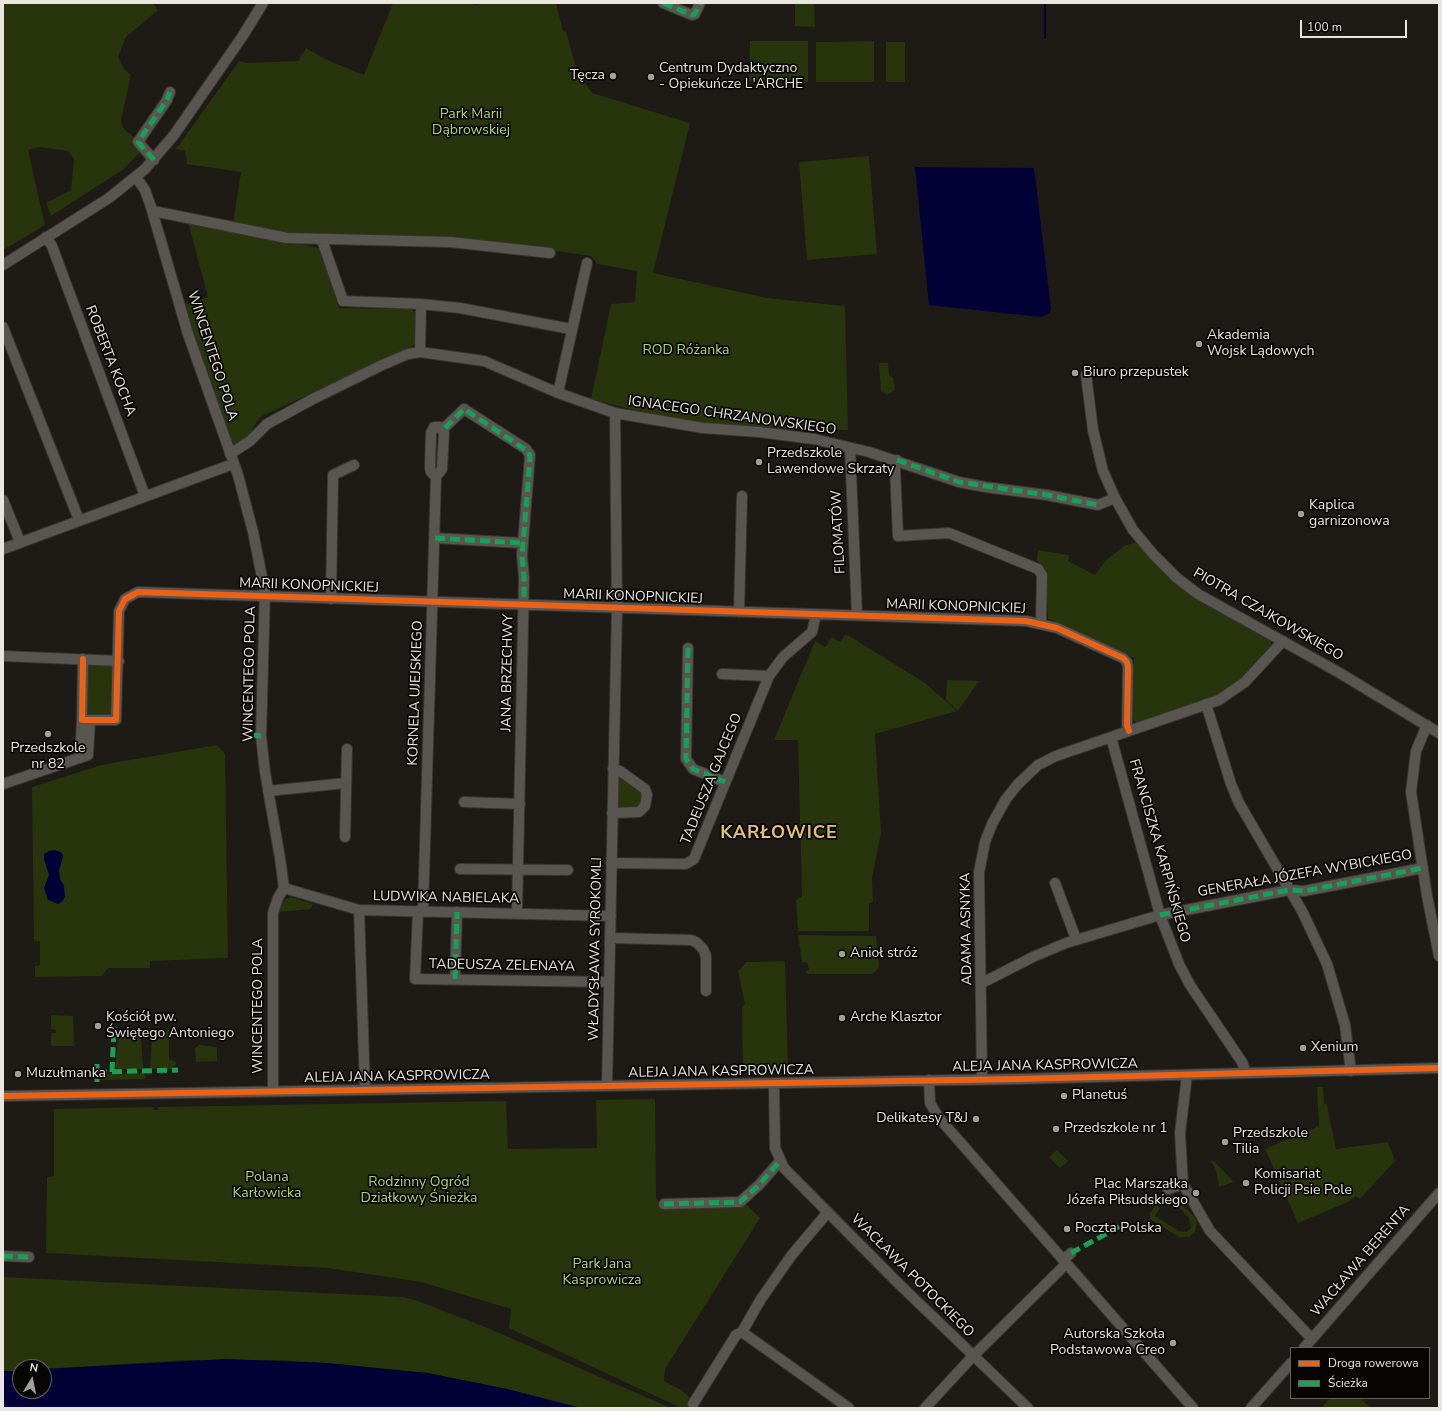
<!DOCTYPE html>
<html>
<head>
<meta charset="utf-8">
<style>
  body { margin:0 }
  #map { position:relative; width:1442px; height:1411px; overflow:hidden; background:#1e1a16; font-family:"Nunito Sans",sans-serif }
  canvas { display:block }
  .frame { position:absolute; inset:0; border:4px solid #eae5df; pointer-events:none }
  .legend { position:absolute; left:1290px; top:1347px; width:140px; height:52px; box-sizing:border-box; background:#080604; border:1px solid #625f5c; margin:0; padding:5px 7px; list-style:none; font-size:12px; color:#eae5df }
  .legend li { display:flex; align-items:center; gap:8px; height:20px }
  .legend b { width:20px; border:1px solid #625f5c }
  .north { position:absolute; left:12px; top:1359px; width:40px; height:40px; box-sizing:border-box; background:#080604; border:1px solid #625f5c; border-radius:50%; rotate:10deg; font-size:11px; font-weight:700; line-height:16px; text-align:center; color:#eae5df }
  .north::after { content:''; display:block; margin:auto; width:14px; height:18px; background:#a39e99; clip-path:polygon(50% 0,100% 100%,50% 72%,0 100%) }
  .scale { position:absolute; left:1300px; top:20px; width:107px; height:18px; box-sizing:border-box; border:2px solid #eae5df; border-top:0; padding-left:5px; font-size:12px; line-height:14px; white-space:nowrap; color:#eae5df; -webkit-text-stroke:3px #080604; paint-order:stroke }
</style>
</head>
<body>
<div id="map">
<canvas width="1442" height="1411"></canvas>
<div class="frame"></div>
<ul class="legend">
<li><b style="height:5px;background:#ea6118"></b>Droga rowerowa</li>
<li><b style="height:5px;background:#1a9f57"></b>Ścieżka</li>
</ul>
<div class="north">N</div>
<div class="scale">100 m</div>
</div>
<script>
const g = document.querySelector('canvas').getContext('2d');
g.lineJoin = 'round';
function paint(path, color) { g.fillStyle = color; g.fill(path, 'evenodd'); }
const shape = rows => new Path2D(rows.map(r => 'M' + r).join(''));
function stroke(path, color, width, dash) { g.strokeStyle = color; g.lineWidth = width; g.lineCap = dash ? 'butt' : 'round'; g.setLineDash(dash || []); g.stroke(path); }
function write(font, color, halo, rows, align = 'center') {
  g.font = font + ' "Nunito Sans",sans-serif'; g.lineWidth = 3.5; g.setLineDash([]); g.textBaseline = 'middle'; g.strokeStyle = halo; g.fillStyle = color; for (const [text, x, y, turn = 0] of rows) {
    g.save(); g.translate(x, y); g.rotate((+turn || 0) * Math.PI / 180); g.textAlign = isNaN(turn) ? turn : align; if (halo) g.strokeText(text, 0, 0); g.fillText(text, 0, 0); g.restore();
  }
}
const green = shape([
  [3,3,153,3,158,10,126,37,118,57,124,69,131,75,121,120,123,128,136,139,141,151,124,169,51,216,46,203,71,190,74,159,68,151,39,147,28,150,45,225,3,250],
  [393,3,470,3,475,5,486,3,556,3,563,31,566,32,568,39,577,71,592,93,690,123,653,273,767,298,845,306,848,430,776,429,684,421,637,411,591,399,611,304,635,302,637,271,597,264,591,256,542,249,292,235,233,223,241,172,187,164,185,151,176,149,239,61,247,63,298,61,306,48,325,59,364,75],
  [795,3,814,3,815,27,795,26],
  [750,41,808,41,808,82,749,82],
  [874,41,874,82,816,82,816,42],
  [886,42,905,42,905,82,886,82],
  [869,156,877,254,807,260,799,162],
  [188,222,319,248,339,308,411,309,416,313,415,345,260,417,248,436,233,446,228,436,184,305,208,297],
  [879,363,888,363,889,375,893,378,895,390,887,395,881,391],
  [1136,542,1160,567,1270,638,1271,642,1271,647,1242,680,1218,696,1139,723,1133,721,1132,717,1134,658,1048,619,1046,572,1037,560,1038,550,1069,555,1068,561,1095,575,1106,560,1124,546],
  [846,634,925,683,957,711,875,734,881,833,872,877,873,902,869,903,869,931,798,931,796,900,802,896,798,740,774,740,815,641,825,647,832,637,840,642],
  [90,664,113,664,111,716,88,716,86,714,87,666],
  [947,680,979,681,958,711,946,700],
  [217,745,225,754,228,958,150,961,150,968,108,968,102,976,35,977,35,966,40,965,40,941,34,941,32,787,101,765],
  [619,776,642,790,643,794,641,804,634,808,618,808],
  [291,897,313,904,311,909,279,912,285,899],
  [798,935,876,936,879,966,876,971,872,974,807,974,805,971,809,970,807,962,802,962],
  [785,961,788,1068,743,1069,742,1007,745,1004,738,971,747,962],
  [51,1015,73,1016,74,1046,51,1046,51,1033,56,1033,56,1030,51,1029],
  [157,1030,169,1030,169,1060,175,1061,176,1066,173,1066,173,1069,153,1069,150,1067,152,1038],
  [119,1031,141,1035,143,1069,115,1069],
  [199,1045,217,1047,217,1061,196,1062,195,1048],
  [144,1073,146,1078,144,1079,100,1080,100,1074],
  [1317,1087,1323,1087,1324,1103,1327,1105,1336,1149,1388,1142,1395,1161,1360,1199,1356,1196,1348,1202,1298,1223,1265,1149,1319,1126],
  [655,1099,656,1198,662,1207,745,1203,760,1218,665,1369,664,1381,683,1391,690,1398,688,1408,681,1408,509,1328,511,1309,421,1282,328,1268,46,1253,47,1177,54,1176,54,1109,153,1107,155,1110,158,1110,158,1107,506,1101,508,1149,597,1148,596,1100],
  [1057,1150,1068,1161,1060,1168,1049,1157],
  [1213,1160,1232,1180,1233,1182,1219,1187,1216,1170,1211,1161],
  [1167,1194,1172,1194,1197,1220,1195,1232,1189,1237,1179,1237,1150,1219,1150,1213,1156,1205,1160,1208,1155,1216,1179,1231,1186,1232,1191,1228,1189,1218,1170,1198,1163,1204,1160,1201],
  [3,1277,403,1297,418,1301,490,1329,671,1408,581,1408,507,1389,427,1373,326,1363,276,1360,189,1360,44,1369,44,1367,20,1367,20,1371,3,1371],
  [1330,1398,1359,1398,1371,1408,1321,1408]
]);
const water = shape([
  [915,167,1034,168,1051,309,1050,313,1041,317,929,305],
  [55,850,62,853,63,857,59,870,60,879,64,886,65,897,62,902,58,904,48,900,44,888,49,875,44,859,44,854,49,851],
  [226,1359,326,1363,427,1373,507,1389,581,1408,3,1408,3,1371,20,1371,20,1391,44,1391,44,1369]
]);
const stream = shape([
  [1045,38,1045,3]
]);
const minor = shape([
  [663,3,692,15,695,14,700,3],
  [154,160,138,142,167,100,170,92],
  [136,177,145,190,151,207,188,334,238,475,253,532,265,592,261,736,265,772,280,858,284,888,278,898,273,913,273,1091],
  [153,211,287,238,450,242,550,253],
  [46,237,52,246,145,496],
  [322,240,343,301,421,304,460,308,571,329],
  [3,265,109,198,145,169,174,135,242,37,263,3],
  [3,327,79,520],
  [420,352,421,304],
  [1086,375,1093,430,1103,471,1115,498,1133,530,1154,555,1177,578,1198,594,1338,672,1439,733],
  [558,393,587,263],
  [443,429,464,409,526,449,530,455,522,556,524,577,517,913],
  [850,448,857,615],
  [230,454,250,441,267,424,313,399,380,366,408,354,420,352,484,361,558,393,615,413,703,428,759,432,814,439,869,452,959,482,985,487,1047,495,1098,505,1115,498],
  [897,460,895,469,898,536,949,533,1038,569,1042,575,1041,623],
  [3,500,20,542],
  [435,538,522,543],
  [3,549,233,464],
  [331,599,333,475,354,465],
  [739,612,742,496],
  [688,648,686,759,693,769,725,782],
  [3,656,119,661],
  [83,659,82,720,116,720,119,611,125,599,138,592,1026,621,1057,628,1123,658,1127,662,1128,667,1127,725,1129,731],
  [722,674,769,676],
  [1206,704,1231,784,1239,803,1302,911,1327,964,1345,1025,1351,1071],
  [1427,725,1416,751,1411,792,1427,896,1439,956],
  [1111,737,1160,915,1179,964,1190,985,1242,1062,1246,1073],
  [80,758,82,720],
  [3,784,88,755,90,720],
  [268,791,346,783],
  [464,802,520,804],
  [612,813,639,812,645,806,647,795,645,789,620,771,613,769],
  [345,837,347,749],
  [611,863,686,864,694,859,769,676,783,657,812,632,816,614],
  [460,869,568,870],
  [1055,883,1076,939],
  [284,888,359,910,611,916],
  [359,910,365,1089],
  [418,911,415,979,609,982],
  [423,911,436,477,442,469,444,433,440,427,434,427,431,433,430,468,431,472,436,477],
  [610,938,691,940,696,942,703,949,706,956,706,991],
  [455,979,457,912],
  [982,983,1033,957,1066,943,1160,915,1289,890,1304,891,1423,868],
  [982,1079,979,872,985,842,992,824,1006,799,1018,784,1038,765,1056,756,1219,700,1245,682,1283,641],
  [929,1080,930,1103,939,1118,1193,1408],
  [774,1083,775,1148,784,1168,900,1285,1028,1408],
  [607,1086,617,608,615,413],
  [3,1096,1019,1079,1439,1068],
  [1183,1184,1210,1231,1312,1339],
  [1168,1189,1183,1184,1180,1133,1187,1075],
  [664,1204,740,1202,759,1185,780,1161],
  [3,1256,29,1257],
  [1063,1260,1071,1253],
  [742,1332,849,1408],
  [1304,1348,1439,1193],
  [693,1404,736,1335,742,1332,761,1299,791,1256,828,1212],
  [925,1408,973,1356,1066,1264],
  [1251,1408,1291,1363]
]);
const quiet = shape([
  [663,3,692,15,695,14,700,3],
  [154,160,138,142,167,100,170,92],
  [445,428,464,409,529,452,530,459,522,556,524,577,524,605],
  [897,460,959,482,1047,495,1098,505],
  [435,538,522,543],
  [688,648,686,759,693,769,725,782],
  [254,735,261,736],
  [1160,915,1289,890,1304,891,1423,868],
  [455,979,457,912],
  [97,1064,97,1082],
  [97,1072,178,1070],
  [112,1072,114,1027],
  [664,1204,740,1202,759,1185,780,1161],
  [1071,1253,1126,1223],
  [3,1256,29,1257]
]);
const cycleway = shape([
  [83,659,82,720,116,720,119,611,125,599,138,592,1026,621,1057,628,1123,658,1127,662,1128,667,1127,725,1129,731],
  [3,1096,1019,1079,1439,1068]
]);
const markers = [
  [613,76,4,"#a39e99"],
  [651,77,4,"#a39e99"],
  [1199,344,4,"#a39e99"],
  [1075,373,4,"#a39e99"],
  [759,462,4,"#a39e99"],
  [1301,514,4,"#a39e99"],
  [48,734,4,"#a39e99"],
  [842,954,4,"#a39e99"],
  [842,1018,4,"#a39e99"],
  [98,1026,4,"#a39e99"],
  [1303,1048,4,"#a39e99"],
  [18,1074,4,"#a39e99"],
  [1064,1096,4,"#a39e99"],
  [976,1119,4,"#a39e99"],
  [1056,1129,4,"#a39e99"],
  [1225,1142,4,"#a39e99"],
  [1246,1183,4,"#a39e99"],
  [1196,1193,4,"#a39e99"],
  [1067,1229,4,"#a39e99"],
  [1173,1343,4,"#a39e99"]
];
const poiNames = [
  ["Centrum Dydaktyczno",659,69],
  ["- Opiekuńcze L'ARCHE",659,85],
  ["Tęcza",605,76,"right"],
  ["Akademia",1207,336],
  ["Wojsk Lądowych",1207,352],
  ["Biuro przepustek",1083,373],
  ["Przedszkole",767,454],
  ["Lawendowe Skrzaty",767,470],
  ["Kaplica",1309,506],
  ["garnizonowa",1309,522],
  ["Przedszkole",48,749,"center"],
  ["nr 82",48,765,"center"],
  ["Anioł stróż",850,954],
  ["Kościół pw.",106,1018],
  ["Świętego Antoniego",106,1034],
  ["Arche Klasztor",850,1018],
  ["Xenium",1311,1048],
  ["Muzułmanka",26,1074],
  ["Planetuś",1072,1096],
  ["Delikatesy T&J",968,1119,"right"],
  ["Przedszkole nr 1",1064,1129],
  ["Przedszkole",1233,1134],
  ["Tilia",1233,1150],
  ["Komisariat",1254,1175],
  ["Policji Psie Pole",1254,1191],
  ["Plac Marszałka",1188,1185,"right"],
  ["Józefa Piłsudskiego",1188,1201,"right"],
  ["Poczta Polska",1075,1229],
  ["Autorska Szkoła",1165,1335,"right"],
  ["Podstawowa Creo",1165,1351,"right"]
];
const parkNames = [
  ["Park Marii",471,115],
  ["Dąbrowskiej",471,131],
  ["ROD Różanka",686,351],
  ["Polana",267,1178],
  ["Karłowicka",267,1194],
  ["Rodzinny Ogród",419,1183],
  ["Działkowy Śnieżka",419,1199],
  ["Park Jana",602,1265],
  ["Kasprowicza",602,1281]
];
const streetNames = [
  ["WINCENTEGO POLA",212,356,72],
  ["ROBERTA KOCHA",110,361,69],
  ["IGNACEGO CHRZANOWSKIEGO",732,416,8],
  ["FILOMATÓW",839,532,-93],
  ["MARII KONOPNICKIEJ",309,586,2],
  ["MARII KONOPNICKIEJ",633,597,2],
  ["MARII KONOPNICKIEJ",956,607,2],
  ["PIOTRA CZAJKOWSKIEGO",1268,615,30],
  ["JANA BRZECHWY",508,673,-89],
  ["WINCENTEGO POLA",250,674,-89],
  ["KORNELA UJEJSKIEGO",416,693,-88],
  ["TADEUSZA GAJCEGO",712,779,-68],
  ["FRANCISZKA KARPIŃSKIEGO",1159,851,74],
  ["GENERAŁA JÓZEFA WYBICKIEGO",1305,874,-10],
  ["LUDWIKA NABIELAKA",446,898,1],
  ["ADAMA ASNYKA",967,929,-91],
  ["WŁADYSŁAWA SYROKOMLI",596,949,-89],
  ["TADEUSZA ZELENAYA",502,966,1],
  ["WINCENTEGO POLA",259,1006,-90],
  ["ALEJA JANA KASPROWICZA",1045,1066,-1],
  ["ALEJA JANA KASPROWICZA",721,1072,-1],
  ["ALEJA JANA KASPROWICZA",397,1077,-1],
  ["WACŁAWA BERENTA",1361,1261,-49],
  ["WACŁAWA POTOCKIEGO",912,1276,45]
];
const districtNames = [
  ["KARŁOWICE",779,834]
];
paint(green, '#28340b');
paint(water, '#030236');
stroke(stream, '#030236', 2);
stroke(minor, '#383532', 12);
stroke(minor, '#595652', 10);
stroke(quiet, '#1a9f57', 5, [10, 5]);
stroke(cycleway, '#ea6118', 6);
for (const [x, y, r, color] of markers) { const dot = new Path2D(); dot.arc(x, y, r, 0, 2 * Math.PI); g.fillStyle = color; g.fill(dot); stroke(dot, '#080604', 1.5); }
write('14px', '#eae5df', '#080604', poiNames, 'left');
write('14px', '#afd66c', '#080604', parkNames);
write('14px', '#eae5df', '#080604', streetNames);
g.letterSpacing = '1px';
write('bold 18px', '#e3c177', '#080604', districtNames);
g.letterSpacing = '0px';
</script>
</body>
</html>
